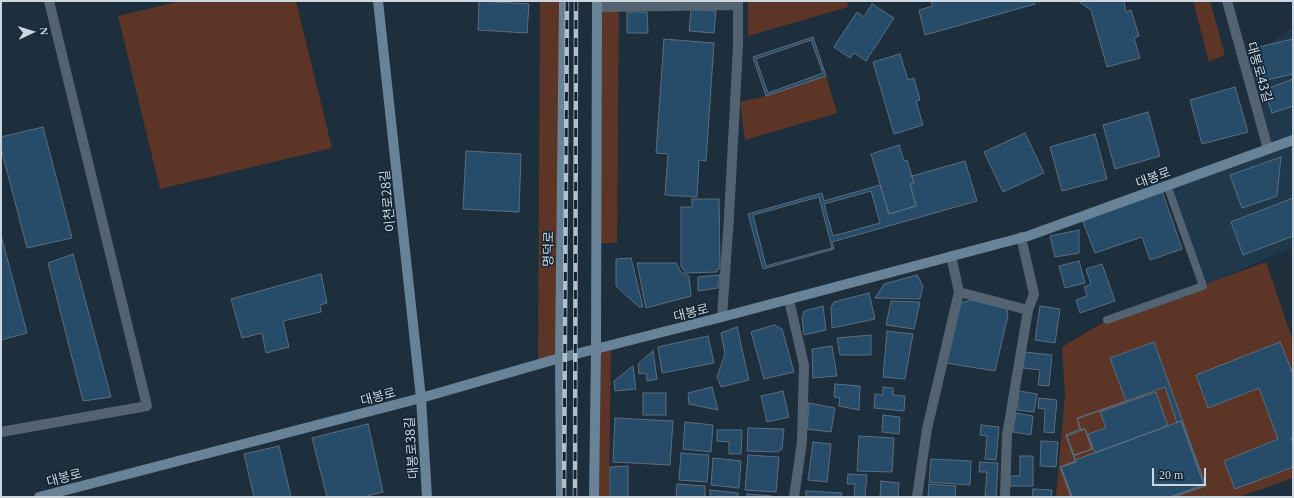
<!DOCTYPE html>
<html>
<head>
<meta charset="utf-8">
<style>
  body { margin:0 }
  #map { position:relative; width:1294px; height:498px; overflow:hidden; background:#1d2e3c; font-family:Georgia,serif }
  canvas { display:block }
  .frame { position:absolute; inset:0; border:2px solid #cbd6df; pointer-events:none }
  .north { position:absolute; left:12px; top:12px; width:40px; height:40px; -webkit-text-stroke:3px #132432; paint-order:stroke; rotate:86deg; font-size:11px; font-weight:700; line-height:16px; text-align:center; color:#cbd6df }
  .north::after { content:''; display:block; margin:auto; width:14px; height:18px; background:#cbd6df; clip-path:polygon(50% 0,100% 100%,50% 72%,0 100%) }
  .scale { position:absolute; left:1152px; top:468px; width:54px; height:18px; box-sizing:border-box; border:2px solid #cbd6df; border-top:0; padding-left:5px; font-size:12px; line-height:14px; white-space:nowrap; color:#cbd6df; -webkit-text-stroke:3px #132432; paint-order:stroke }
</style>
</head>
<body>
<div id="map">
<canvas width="1294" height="498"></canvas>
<div class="frame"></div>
<div class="north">N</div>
<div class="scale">20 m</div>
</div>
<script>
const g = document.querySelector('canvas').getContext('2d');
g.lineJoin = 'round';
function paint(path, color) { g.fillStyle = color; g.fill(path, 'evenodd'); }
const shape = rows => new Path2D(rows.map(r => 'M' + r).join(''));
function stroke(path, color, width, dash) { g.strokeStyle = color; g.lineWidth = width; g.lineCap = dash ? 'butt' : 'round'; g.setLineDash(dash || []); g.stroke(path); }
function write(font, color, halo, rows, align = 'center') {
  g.font = font + ' Georgia,"Noto Sans KR",serif'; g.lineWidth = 3; g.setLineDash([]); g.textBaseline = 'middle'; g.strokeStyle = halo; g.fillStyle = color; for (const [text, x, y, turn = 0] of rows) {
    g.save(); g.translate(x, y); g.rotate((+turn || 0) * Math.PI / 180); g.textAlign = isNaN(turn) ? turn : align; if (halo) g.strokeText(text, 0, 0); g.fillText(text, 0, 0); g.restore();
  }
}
const built = shape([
  [1293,28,1293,247,1203,286,1167,185,1268,149,1244,60]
]);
const green = shape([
  [181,1,296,1,332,148,160,189,118,16],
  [540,1,564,1,560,358,538,365],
  [597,1,619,1,617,243,597,243],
  [748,1,847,1,848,7,748,36],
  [1193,1,1210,1,1225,55,1209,62],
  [826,76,837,113,745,140,740,102,766,96],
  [1266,262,1293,341,1293,478,1239,497,1056,497,1065,395,1062,347,1107,320],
  [611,345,609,497,594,497,596,349]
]);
const building = shape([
  [479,1,529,4,527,33,478,30,479,1],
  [931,1,1034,1,1035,4,925,35,919,10,933,6,931,1],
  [1078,1,1124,1,1126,12,1131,10,1139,36,1134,38,1140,58,1107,67,1091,10,1078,1],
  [872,4,894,18,866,61,854,53,850,58,834,47,857,12,864,17,872,4],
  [691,9,716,11,714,33,689,31,691,9],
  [627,12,647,12,648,33,627,33,627,12],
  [813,37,826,76,766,96,753,57,813,37],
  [664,39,714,43,706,161,699,160,697,197,665,195,668,154,656,153,664,39],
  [1293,39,1293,74,1258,82,1250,49,1293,39],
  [811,40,823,73,768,93,756,59,811,40],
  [900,54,908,80,914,78,920,100,916,101,923,125,894,134,873,62,900,54],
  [1293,79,1293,106,1272,113,1264,90,1293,79],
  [1235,87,1248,132,1202,144,1190,100,1235,87],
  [1148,112,1160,156,1115,169,1103,125,1148,112],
  [43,127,72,238,27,248,1,148,1,137,43,127],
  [1025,133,1044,173,1003,192,984,152,1025,133],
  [1095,134,1107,179,1062,191,1050,147,1095,134],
  [899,145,904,161,907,160,914,183,910,184,916,206,889,214,871,154,899,145],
  [466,151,521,154,519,212,463,209,466,151],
  [1281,157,1277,196,1242,208,1230,175,1281,157],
  [965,161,977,201,832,242,834,249,763,269,748,214,822,193,824,201,880,185,889,214,916,206,910,184,914,183,912,176,965,161],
  [871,191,880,223,833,236,824,204,871,191],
  [1162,191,1182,249,1150,260,1142,237,1095,253,1082,219,1162,191],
  [819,197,832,248,766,266,753,215,819,197],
  [1293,198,1293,236,1243,255,1231,222,1293,198],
  [692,199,719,199,720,269,717,269,717,272,686,273,681,266,681,207,692,207,692,199],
  [1079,230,1079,253,1055,257,1050,236,1079,230],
  [1,235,27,333,1,340,1,235],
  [73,254,111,397,83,401,48,263,73,254],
  [631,258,643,307,639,307,616,286,616,259,631,258],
  [1079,261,1085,283,1065,288,1059,266,1079,261],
  [637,263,676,263,681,272,689,276,691,296,646,308,637,263],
  [1102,264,1115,301,1080,313,1076,300,1087,296,1084,287,1091,284,1086,269,1102,264],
  [321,274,327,303,320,305,321,312,283,321,289,347,266,353,262,333,242,338,231,299,321,274],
  [720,275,718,288,698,291,698,277,720,275],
  [917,275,923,286,920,299,875,298,884,284,917,275],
  [869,293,875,319,832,328,831,307,834,302,869,293],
  [971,300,1007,309,1008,315,995,371,946,363,960,303,971,300],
  [891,301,920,302,914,329,886,325,891,301],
  [823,306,826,330,804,335,802,318,804,311,823,306],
  [1040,306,1060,309,1055,343,1035,340,1040,306],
  [774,325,782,329,794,372,764,379,751,332,774,325],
  [737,327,749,380,721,387,717,377,725,354,721,333,737,327],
  [887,331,913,334,905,379,883,377,887,331],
  [871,335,871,355,840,355,837,338,871,335],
  [708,336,714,363,662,373,658,347,708,336],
  [1154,342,1206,486,1174,497,1071,497,1060,467,1075,461,1066,435,1080,429,1077,418,1126,401,1110,358,1154,342],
  [1280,342,1293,374,1293,437,1291,438,1293,443,1293,467,1235,489,1224,461,1278,439,1259,388,1208,408,1196,375,1280,342],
  [832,346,837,376,813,378,812,349,832,346],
  [653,351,657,379,647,381,646,373,639,374,638,364,653,351],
  [1025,352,1052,355,1049,386,1038,385,1040,370,1023,368,1025,352],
  [633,366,636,389,615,391,614,381,633,366],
  [835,384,860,386,859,410,839,406,840,398,834,397,835,384],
  [712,387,718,410,689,404,688,393,712,387],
  [883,387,893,388,893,395,905,396,904,411,874,408,875,394,883,395,883,387],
  [1165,387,1177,423,1181,421,1204,485,1170,497,1072,497,1061,467,1076,462,1074,456,1092,449,1085,429,1081,430,1077,419,1165,387],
  [783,391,789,417,767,422,761,396,783,391],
  [1019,391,1037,394,1034,412,1017,410,1019,391],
  [1156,392,1168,426,1095,453,1088,434,1106,428,1100,412,1156,392],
  [643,393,666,393,666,415,643,415,643,393],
  [1039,398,1057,400,1054,433,1044,432,1045,409,1038,408,1039,398],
  [809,403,835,408,831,432,807,429,809,403],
  [1016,413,1033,416,1031,435,1013,432,1016,413],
  [883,415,900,417,899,434,882,432,883,415],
  [615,418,673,421,670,465,613,462,615,418],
  [1181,421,1204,485,1170,497,1072,497,1061,467,1076,462,1075,460,1181,421],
  [685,422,713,425,711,452,683,449,685,422],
  [368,424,383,492,363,497,327,497,312,438,368,424],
  [981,425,999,427,996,460,985,459,987,436,980,435,981,425],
  [748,428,784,429,782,449,778,452,747,451,748,428],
  [1085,429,1092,449,1074,455,1067,436,1085,429],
  [717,430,742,430,741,454,729,454,729,442,717,441,717,430],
  [859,436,894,438,892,472,857,471,859,436],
  [1041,441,1058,442,1056,467,1040,466,1041,441],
  [813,442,831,444,827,482,808,480,813,442],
  [279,446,291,497,254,497,244,454,279,446],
  [681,453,709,455,707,482,679,480,681,453],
  [748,455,779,457,776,492,745,490,748,455],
  [1020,456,1033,456,1033,486,1010,486,1010,476,1020,476,1020,456],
  [713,458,741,461,739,488,711,485,713,458],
  [931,459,971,461,970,485,929,482,931,459],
  [980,462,998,463,996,497,985,496,987,472,979,472,980,462],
  [628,466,628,497,610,497,610,467,628,466],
  [848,474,867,475,865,497,854,497,855,484,847,484,848,474],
  [881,481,899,483,898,497,880,497,881,481],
  [677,484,705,486,705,497,676,497,677,484],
  [929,484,956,486,955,497,928,497,929,484],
  [1033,489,1052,490,1051,497,1032,497,1033,489],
  [710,490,738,493,738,497,710,497,710,490],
  [806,491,842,493,841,497,806,497,806,491],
  [747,494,772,496,772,497,747,497,747,494]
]);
const lane = shape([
  [1107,320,1203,286,1167,185]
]);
const street = shape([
  [1227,1,1268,149],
  [597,7,738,5],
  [959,292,1028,310],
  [789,300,804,365,802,442,794,497],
  [722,317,729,217,738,46,738,1],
  [1,432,147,406,49,1],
  [917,497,927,429,959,292,951,256],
  [1005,497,1007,435,1028,310,1034,294,1021,237]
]);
const secondary = shape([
  [378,1,421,398,427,497],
  [39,497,421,398,560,358,722,317,1028,236,1293,140],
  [561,497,560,358,564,1],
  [594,497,596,349,597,1]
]);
const rail = shape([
  [564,497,567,1],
  [575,497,576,1]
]);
const streetNames = [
  ["대봉로43길",1260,72,74],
  ["대봉로",1153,177,-20],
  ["이천로28길",387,201,-96],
  ["명덕로",548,249,-89],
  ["대봉로",691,312,-14],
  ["대봉로",378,396,-15],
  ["대봉로38길",411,448,-94],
  ["대봉로",64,477,-15]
];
paint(built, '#20384b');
paint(green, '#5c3526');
paint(building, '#264c69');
stroke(building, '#5b6e7f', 1);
stroke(lane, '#536371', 8);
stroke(street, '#536371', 10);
stroke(secondary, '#688298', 10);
stroke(rail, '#b4c0c9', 4.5);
stroke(rail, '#132432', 3, [9]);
write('13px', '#cbd6df', '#132432', streetNames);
</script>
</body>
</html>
